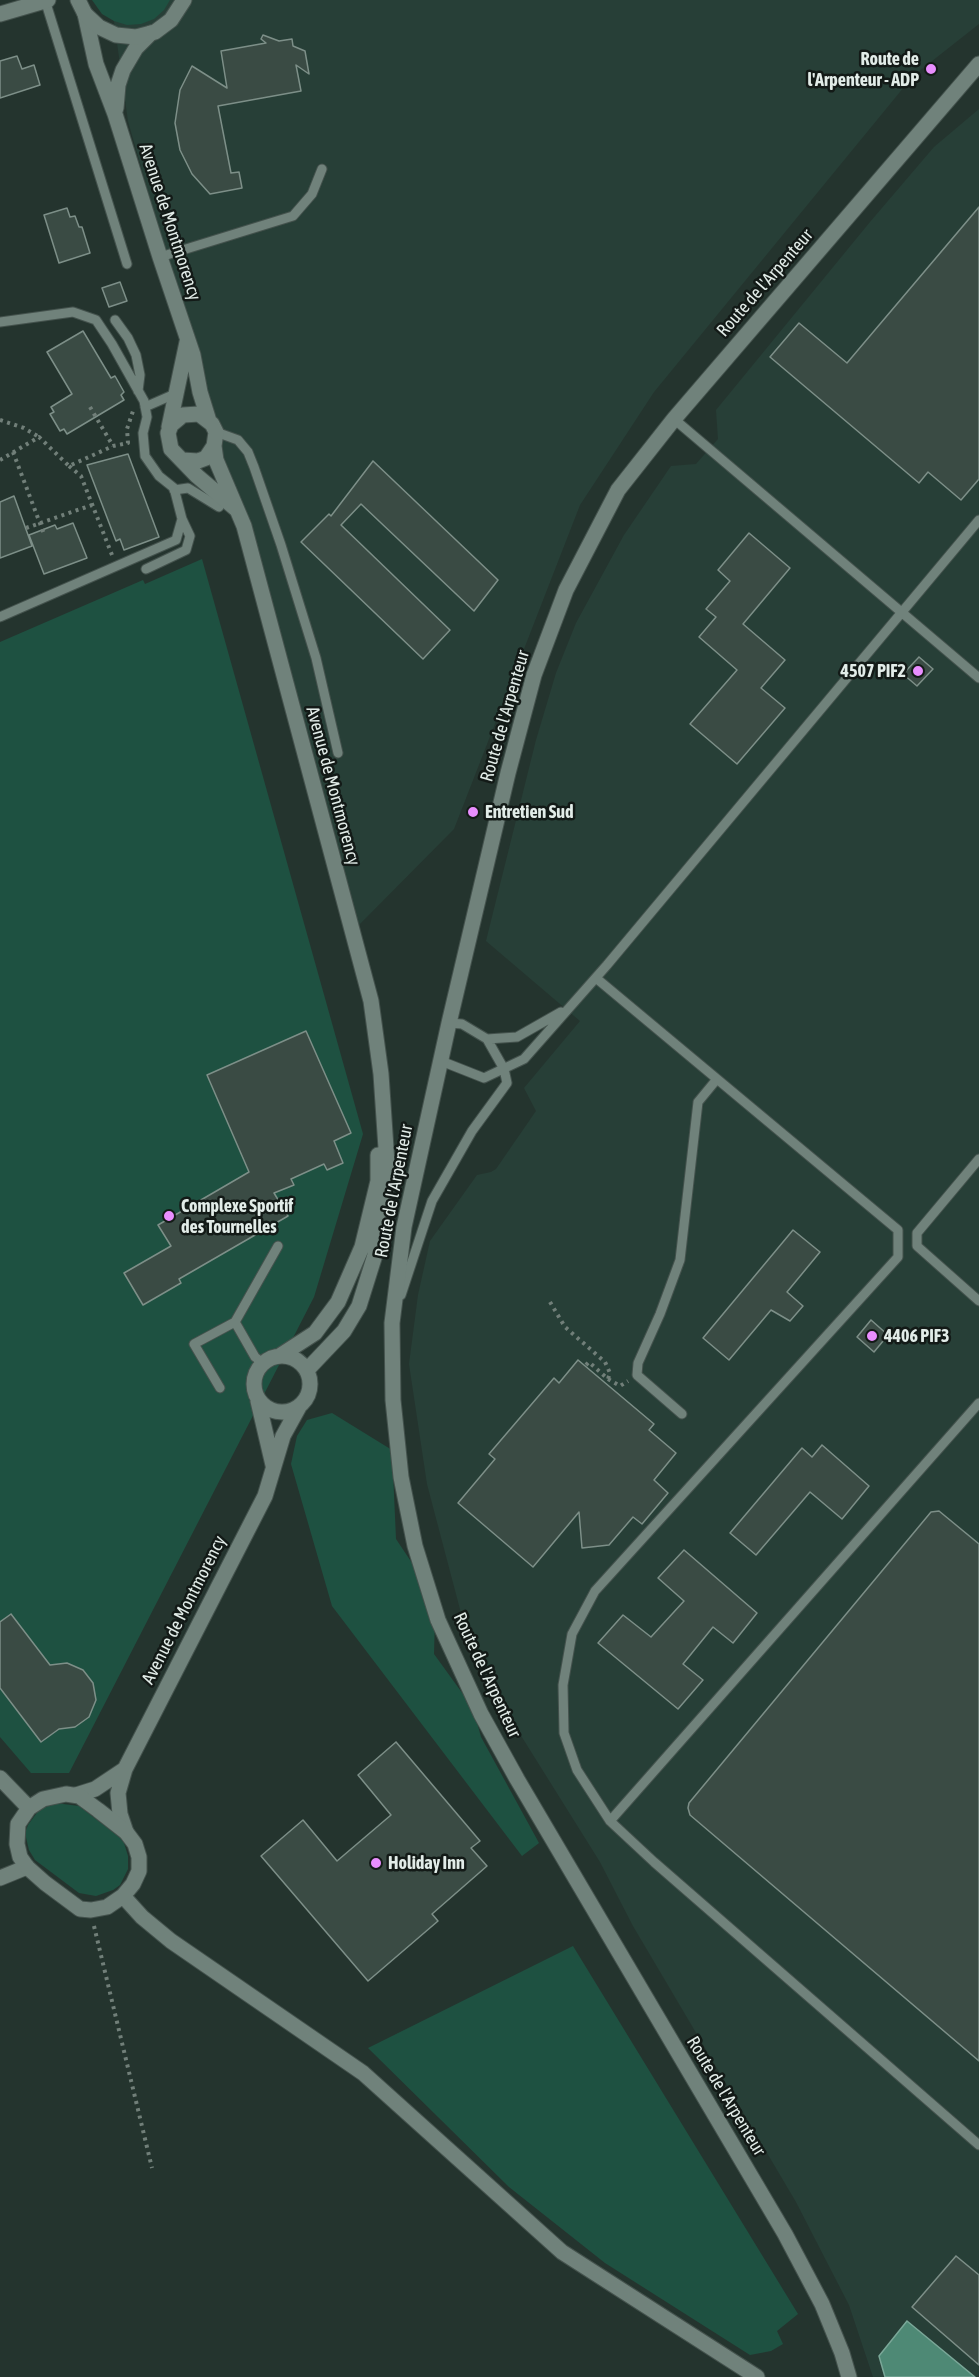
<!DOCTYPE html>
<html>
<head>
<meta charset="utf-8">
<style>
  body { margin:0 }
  canvas { display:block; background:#24342e }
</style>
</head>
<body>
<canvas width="979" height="2377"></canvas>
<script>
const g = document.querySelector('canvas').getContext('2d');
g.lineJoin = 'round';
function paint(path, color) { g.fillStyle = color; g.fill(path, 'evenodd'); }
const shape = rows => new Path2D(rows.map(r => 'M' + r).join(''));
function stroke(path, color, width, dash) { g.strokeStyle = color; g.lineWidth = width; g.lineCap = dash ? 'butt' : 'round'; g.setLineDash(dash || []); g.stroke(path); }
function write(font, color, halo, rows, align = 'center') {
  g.font = font + ' "Asap Condensed",sans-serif'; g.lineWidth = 5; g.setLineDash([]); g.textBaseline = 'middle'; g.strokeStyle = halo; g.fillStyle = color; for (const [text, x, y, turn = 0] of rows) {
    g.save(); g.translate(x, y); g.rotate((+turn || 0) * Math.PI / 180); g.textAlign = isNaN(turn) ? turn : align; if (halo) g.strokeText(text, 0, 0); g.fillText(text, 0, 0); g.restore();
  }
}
const built = shape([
  [111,0,979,0,979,24,913,76,654,392,580,505,454,829,356,928,128,121],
  [979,109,979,2377,873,2377,849,2305,796,2202,633,1926,600,1862,510,1718,512,1713,507,1704,501,1702,461,1613,427,1484,409,1364,418,1295,430,1241,477,1175,491,1172,496,1169,536,1111,524,1088,580,1021,486,941,536,740,556,673,576,623,624,535,671,466,696,464,718,439,716,410,870,222,934,147]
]);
const green = shape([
  [92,0,170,0,164,10,154,19,141,24,127,25,114,21,102,14],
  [202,559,363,1134,314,1297,69,1773,31,1773,0,1737,0,642,143,580,145,584],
  [332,1413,392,1450,396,1539,418,1572,435,1617,434,1654,473,1708,481,1737,539,1843,522,1856,332,1606,291,1464,297,1436,307,1420],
  [55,1803,79,1806,119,1837,124,1843,128,1856,128,1869,120,1885,113,1890,96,1896,79,1893,35,1860,29,1850,25,1833,28,1825,39,1810],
  [573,1946,798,2314,777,2331,783,2344,771,2351,750,2355,605,2263,509,2187,368,2048]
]);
const water = shape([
  [907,2321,975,2377,885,2377,879,2356,907,2321]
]);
const building = shape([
  [263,35,279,41,292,39,293,46,305,51,309,74,296,65,301,91,218,106,231,173,239,172,242,188,210,194,192,174,180,150,175,123,180,90,192,66,227,88,221,51,266,43,261,39,263,35],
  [17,56,22,69,34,65,40,85,0,98,0,61,17,56],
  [979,207,979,479,961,500,928,472,919,483,770,357,799,323,847,363,979,207],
  [67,208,70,217,75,216,79,227,82,227,90,253,59,263,44,215,67,208],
  [120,282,127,301,109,307,102,288,120,282],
  [83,331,111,378,115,376,124,392,121,395,124,400,67,434,64,429,60,431,50,414,54,412,51,407,72,394,47,352,83,331],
  [128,454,159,537,124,550,120,539,116,541,87,465,128,454],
  [373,461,498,580,474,611,361,504,341,525,450,630,423,659,301,542,329,514,331,516,373,461],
  [14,496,32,546,0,558,0,502,14,496],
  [73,523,87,558,44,574,29,535,55,525,57,529,73,523],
  [749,533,790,568,743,624,785,660,761,688,785,708,737,764,690,724,737,670,699,637,716,617,706,609,730,581,718,570,749,533],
  [919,657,933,669,917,686,903,674,919,657],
  [306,1031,351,1133,334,1141,343,1163,327,1170,324,1164,291,1179,294,1185,274,1193,288,1216,179,1279,181,1283,143,1305,124,1273,171,1246,158,1225,249,1172,207,1075,306,1031],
  [793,1230,820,1252,787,1292,803,1306,790,1321,771,1310,729,1360,703,1338,793,1230],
  [871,1320,888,1335,874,1352,857,1337,871,1320],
  [578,1360,654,1424,649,1430,676,1453,654,1480,668,1493,642,1524,633,1517,609,1545,582,1548,579,1512,533,1567,458,1503,495,1459,489,1454,554,1378,559,1383,578,1360],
  [822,1445,869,1486,842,1519,810,1492,756,1555,730,1533,802,1448,812,1457,822,1445],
  [939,1511,979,1544,979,2061,690,1815,688,1808,689,1803,931,1512,939,1511],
  [684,1550,757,1613,733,1643,713,1627,683,1664,703,1680,678,1709,598,1643,623,1615,651,1637,684,1601,658,1578,684,1550],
  [11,1614,50,1665,67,1663,83,1670,93,1683,96,1700,89,1717,75,1727,59,1729,41,1742,0,1688,0,1622,11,1614],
  [396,1742,480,1841,471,1848,487,1866,432,1914,438,1921,368,1981,261,1856,303,1820,337,1861,391,1815,358,1775,396,1742],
  [956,2256,979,2275,979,2365,912,2307,956,2256]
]);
const path = shape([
  [90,407,113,446],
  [0,420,24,428,39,437],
  [13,452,44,534],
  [0,460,39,437,69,466,113,446,128,443,127,429,133,411],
  [69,466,81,476,112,555],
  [26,528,92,505],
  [550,1302,565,1327,605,1362,610,1373,608,1379,589,1362,585,1366],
  [608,1379,620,1386,628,1381],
  [94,1926,152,2168]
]);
const lane = shape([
  [45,0,127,264],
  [160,257,293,216,312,194,322,169],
  [115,320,128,338,136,355,140,375,138,391],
  [0,322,73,312,96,320,112,344,144,401,147,417,143,433,145,456,159,476,174,488,182,519,176,540,0,617],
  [145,407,177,393],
  [674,419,979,678],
  [216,432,238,440,248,452,254,467,281,545,316,658,338,753],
  [174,490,188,488,219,507],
  [146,569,186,550,190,536,182,519],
  [596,978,898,1230,898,1257,595,1591,572,1634,563,1685,564,1733,577,1770,610,1821,654,1862,979,2145],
  [487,1039,517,1037,561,1012],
  [441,1061,484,1078,524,1059,607,965,979,520],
  [979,1159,917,1233,917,1246,979,1301],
  [401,1295,432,1201,472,1131,507,1083,504,1069,487,1039,462,1024,449,1023],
  [263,1363,255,1357,235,1322,278,1246],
  [220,1388,194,1344,235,1322],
  [682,1414,637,1375,638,1363,660,1314,680,1260,698,1102,717,1079],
  [610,1821,979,1403]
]);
const street = shape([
  [85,14,96,64,115,114,160,257,193,355,200,392,209,421],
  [116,108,118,85,123,70,136,48,151,33],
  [169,427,187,342],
  [214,446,216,460,244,526,371,1001,381,1074,388,1178,375,1255,359,1306,344,1331,307,1370],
  [182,460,198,461,206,458,214,446,216,432,212,424,199,414,183,415,171,425,168,433,171,449,197,476,236,509],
  [281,1355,315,1333,338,1302,362,1247,378,1181,378,1155],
  '254 1384a28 28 0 1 1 56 0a28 28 0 1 1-56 0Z',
  [258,1401,273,1465],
  [76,1795,95,1789,125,1769],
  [126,1832,120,1814,118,1793,125,1769,265,1496,283,1436,299,1407],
  [0,1878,27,1867]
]);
const secondary = shape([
  [78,0,85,14,99,27,116,35,136,37,155,32,171,20,184,0],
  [0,14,48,0],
  [0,1778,29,1808],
  [66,1794,79,1796,98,1810,126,1832,135,1844,139,1857,139,1871,133,1884,123,1896,107,1907,91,1910,80,1909,45,1883,27,1867,20,1857,17,1844,18,1824,29,1808,43,1799,66,1794],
  [123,1896,142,1917,171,1941,363,2073,562,2252,757,2377],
  [849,2377,842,2353,822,2304,785,2234,517,1779,481,1714,438,1620,415,1546,401,1477,393,1400,392,1323,404,1227,449,1023,508,773,534,675,566,590,618,490,674,419,979,64]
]);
const markers = [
  [931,69,6,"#e98efe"],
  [918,671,6,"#e98efe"],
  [473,812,6,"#e98efe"],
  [169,1216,6,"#e98efe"],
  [872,1336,6,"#e98efe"],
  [376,1863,6,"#e98efe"]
];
const poiNames = [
  ["Route de",919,59,"right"],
  ["l'Arpenteur - ADP",919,80,"right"],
  ["4507 PIF2",906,671,"right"],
  ["Entretien Sud",485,812],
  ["Complexe Sportif",181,1206],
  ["des Tournelles",181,1227],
  ["4406 PIF3",884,1336],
  ["Holiday Inn",388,1863]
];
const streetNames = [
  ["Avenue de Montmorency",170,222,72],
  ["Route de l'Arpenteur",765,283,-49],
  ["Route de l'Arpenteur",505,716,-74],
  ["Avenue de Montmorency",333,786,75],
  ["Route de l'Arpenteur",394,1191,-79],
  ["Avenue de Montmorency",184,1610,-63],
  ["Route de l'Arpenteur",487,1675,65],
  ["Route de l'Arpenteur",726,2096,59]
];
paint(built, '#273f37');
paint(green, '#1e5141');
paint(water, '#4e8975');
stroke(water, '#7aa798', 1.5);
paint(building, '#3a4b44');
stroke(building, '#7d8f88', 1.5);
stroke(lane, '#44524d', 11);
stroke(street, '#44524d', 17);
stroke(secondary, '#44524d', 17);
stroke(path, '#717f79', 4, [3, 4.5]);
stroke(lane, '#70827b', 9);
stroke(street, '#70827b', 15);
stroke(secondary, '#70827b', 15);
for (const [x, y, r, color] of markers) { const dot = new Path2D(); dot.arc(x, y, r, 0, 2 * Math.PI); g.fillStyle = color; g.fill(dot); stroke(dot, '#131a17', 2); }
write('bold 18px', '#e2ece8', '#131a17', poiNames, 'left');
write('18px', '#e2ece8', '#131a17', streetNames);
</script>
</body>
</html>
